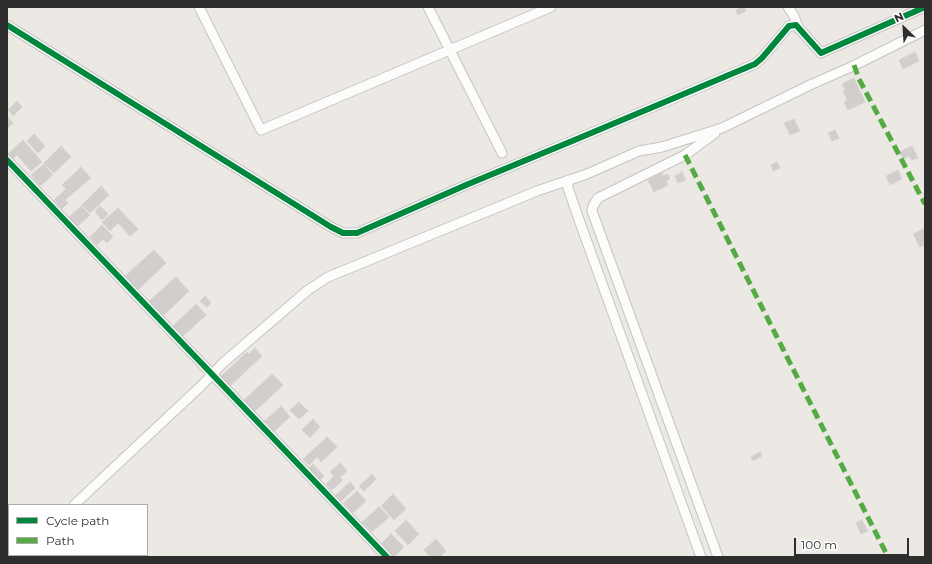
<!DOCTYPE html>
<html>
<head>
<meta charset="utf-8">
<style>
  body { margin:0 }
  #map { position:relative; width:932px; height:564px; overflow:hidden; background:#ece8e4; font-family:Montserrat,sans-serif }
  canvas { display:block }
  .frame { position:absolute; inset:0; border:8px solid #2e2e2e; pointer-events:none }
  .legend { position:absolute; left:8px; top:504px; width:140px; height:52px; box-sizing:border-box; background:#fff; border:1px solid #ababab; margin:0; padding:5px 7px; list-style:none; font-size:12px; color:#2e2e2e }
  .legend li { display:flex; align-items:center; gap:8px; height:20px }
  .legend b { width:20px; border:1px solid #ababab }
  .north { position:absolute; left:884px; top:8px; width:40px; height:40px; -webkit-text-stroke:3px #fff; paint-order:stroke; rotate:335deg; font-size:11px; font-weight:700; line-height:16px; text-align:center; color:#2e2e2e }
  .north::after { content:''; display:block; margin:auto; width:14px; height:18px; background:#2e2e2e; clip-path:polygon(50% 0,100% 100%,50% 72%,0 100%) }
  .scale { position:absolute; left:794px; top:538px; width:115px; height:18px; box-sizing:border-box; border:2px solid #2e2e2e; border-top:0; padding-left:5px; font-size:12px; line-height:14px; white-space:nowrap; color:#2e2e2e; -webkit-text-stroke:3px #fff; paint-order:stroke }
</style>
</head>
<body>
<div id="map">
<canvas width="932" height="564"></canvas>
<div class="frame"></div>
<ul class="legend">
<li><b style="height:5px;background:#00873e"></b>Cycle path</li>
<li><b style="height:5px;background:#54ab44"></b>Path</li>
</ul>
<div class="north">N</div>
<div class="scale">100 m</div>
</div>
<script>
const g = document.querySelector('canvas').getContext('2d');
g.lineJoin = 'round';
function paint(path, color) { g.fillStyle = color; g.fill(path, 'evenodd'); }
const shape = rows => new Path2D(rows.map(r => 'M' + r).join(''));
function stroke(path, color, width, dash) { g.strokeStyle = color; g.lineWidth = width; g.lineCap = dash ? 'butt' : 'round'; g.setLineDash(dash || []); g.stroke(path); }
const building = shape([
  [742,7,744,7,746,11,738,15,736,10,742,7],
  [915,52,919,61,903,69,899,60,915,52],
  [854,78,865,102,848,110,844,102,847,100,843,91,845,90,842,84,854,78],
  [17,101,22,107,13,116,8,110,17,101],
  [7,116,13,123,7,129,7,116],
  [794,119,800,131,790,135,784,123,794,119],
  [835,130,839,138,832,141,828,133,835,130],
  [34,134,45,146,38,153,27,141,34,134],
  [23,140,42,162,31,171,17,155,10,161,7,157,7,155,23,140],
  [61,146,71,157,54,173,44,163,61,146],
  [912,146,918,158,912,160,909,156,903,159,899,152,912,146],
  [777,162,780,168,773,171,771,165,777,162],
  [44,164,53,175,40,186,31,175,44,164],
  [81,167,91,178,65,200,68,203,62,209,54,200,66,189,62,185,81,167],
  [898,170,902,179,890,185,886,176,898,170],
  [682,172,686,180,678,183,675,176,682,172],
  [662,173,663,176,668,174,670,179,666,181,668,185,654,192,648,180,662,173],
  [101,186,109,195,90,213,82,205,101,186],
  [81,206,90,215,77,227,68,218,81,206],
  [100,206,108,214,102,220,95,212,100,206],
  [118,208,138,229,130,236,118,223,110,231,102,222,118,208],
  [102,225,113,237,107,243,103,239,97,245,90,237,102,225],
  [925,228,925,245,920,247,913,234,925,228],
  [154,250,166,263,137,291,124,277,154,250],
  [176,277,189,291,162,317,148,302,176,277],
  [205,296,211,303,207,307,200,301,205,296],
  [196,304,206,315,182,337,172,327,196,304],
  [255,348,262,356,229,387,220,377,247,352,249,354,255,348],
  [272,374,283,385,253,413,242,402,272,374],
  [299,402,308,411,299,419,290,410,299,402],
  [281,406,290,417,284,422,275,412,281,406],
  [275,412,284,422,278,428,268,418,275,412],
  [268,418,278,428,272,434,262,423,268,418],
  [313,419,320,427,310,438,302,430,313,419],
  [327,437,337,447,321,462,317,457,309,465,303,459,327,437],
  [760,452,762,456,753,461,751,457,760,452],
  [340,463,347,471,340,477,343,480,332,490,326,484,334,476,330,472,340,463],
  [313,464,324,476,318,482,307,470,313,464],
  [372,474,376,479,364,491,359,486,372,474],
  [350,482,355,488,341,501,336,495,350,482],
  [357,491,366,501,353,513,344,503,357,491],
  [393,494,406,509,394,520,381,506,393,494],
  [379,507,389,517,372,532,362,522,379,507],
  [406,520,419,534,408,545,395,531,406,520],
  [862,520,868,531,861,534,856,523,862,520],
  [391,534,404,547,394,557,391,557,380,545,391,534],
  [436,539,446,551,440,557,430,557,424,550,436,539]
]);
const street = shape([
  [199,7,261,130,551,7],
  [428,7,502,153],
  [788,7,794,16,799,29],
  [7,25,331,227,343,233,357,233,466,185,577,139,755,64,762,58,789,26,796,25,821,53,925,7],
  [715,133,685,155,598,198,593,206,592,211,718,557],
  [7,160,387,557],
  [568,180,568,188,578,217,701,557],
  [74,505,201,386,223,363,308,290,328,277,537,191,587,174,639,151,662,147,722,128,810,85,851,67,925,30],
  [7,533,9,535],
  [28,555,30,557],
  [18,557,20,555]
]);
const quiet = shape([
  [854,65,859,79,925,204],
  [685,155,888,557]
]);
const cycleway = shape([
  [7,25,331,227,343,233,357,233,466,185,577,139,755,64,762,58,789,26,796,25,821,53,925,7],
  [7,160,387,557]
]);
paint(building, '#d1cecb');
stroke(building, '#d7d4d0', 1);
stroke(street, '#c5c4c5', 11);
stroke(street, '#fcfcfb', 9);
stroke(quiet, '#54ab44', 5, [10, 5]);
stroke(cycleway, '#00873e', 6);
</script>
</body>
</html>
